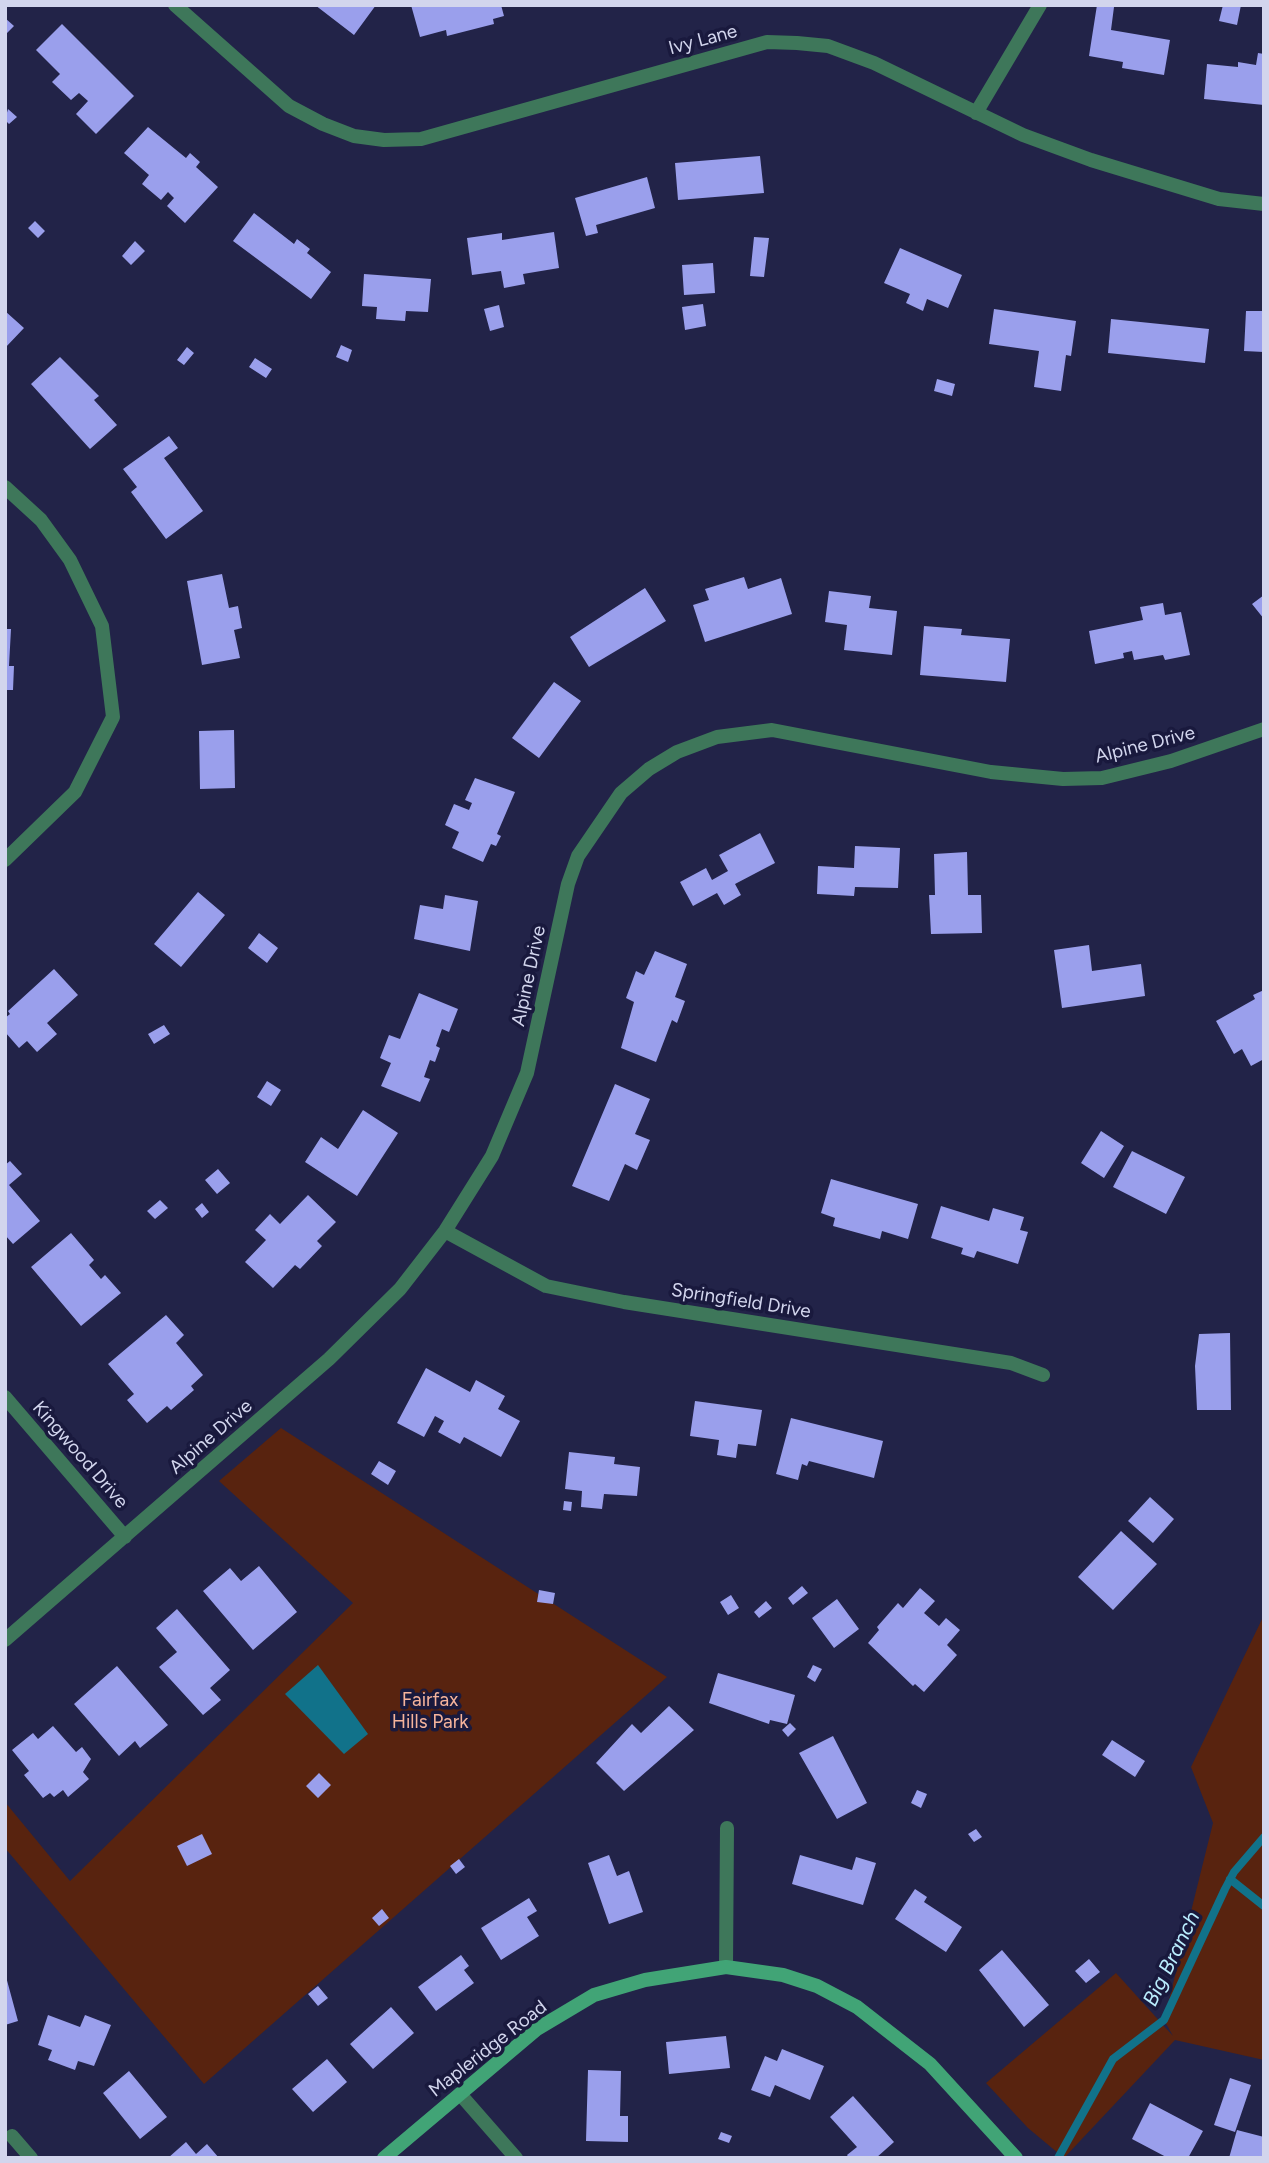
<!DOCTYPE html>
<html>
<head>
<meta charset="utf-8">
<style>
  body { margin:0 }
  #map { position:relative; width:1269px; height:2163px; overflow:hidden; background:#222348; font-family:Figtree,sans-serif }
  canvas { display:block }
  .frame { position:absolute; inset:0; border:7px solid #d2d5ed; pointer-events:none }
</style>
</head>
<body>
<div id="map">
<canvas width="1269" height="2163"></canvas>
<div class="frame"></div>
</div>
<script>
const g = document.querySelector('canvas').getContext('2d');
g.lineJoin = 'round';
function paint(path, color) { g.fillStyle = color; g.fill(path, 'evenodd'); }
const shape = rows => new Path2D(rows.map(r => 'M' + r).join(''));
function stroke(path, color, width, dash) { g.strokeStyle = color; g.lineWidth = width; g.lineCap = dash ? 'butt' : 'round'; g.setLineDash(dash || []); g.stroke(path); }
function write(font, color, halo, rows, align = 'center') {
  g.font = font + ' Figtree,sans-serif'; g.lineWidth = 7; g.setLineDash([]); g.textBaseline = 'middle'; g.strokeStyle = halo; g.fillStyle = color; for (const [text, x, y, turn = 0] of rows) {
    g.save(); g.translate(x, y); g.rotate((+turn || 0) * Math.PI / 180); g.textAlign = isNaN(turn) ? turn : align; if (halo) g.strokeText(text, 0, 0); g.fillText(text, 0, 0); g.restore();
  }
}
const green = shape([
  [281,1428,667,1677,204,2084,5,1848,5,1802,70,1881,353,1603,219,1481],
  [1264,1615,1264,2060,1175,2040,1064,2158,1028,2128,986,2083,1116,1973,1173,2036,1164,2020,1213,1823,1191,1767]
]);
const water = shape([
  [318,1665,368,1734,344,1754,285,1694]
]);
const stream = shape([
  [1230,1879,1264,1906],
  [1058,2158,1113,2059,1164,2020,1225,1889,1234,1872,1264,1837]
]);
const building = shape([
  [315,5,376,5,354,35],
  [411,5,501,5,504,16,493,19,494,24,447,36,446,30,420,37],
  [1097,5,1114,7,1111,30,1170,40,1164,75,1122,68,1123,62,1089,56],
  [1223,5,1241,5,1237,25,1219,21],
  [5,18,14,26,5,35],
  [62,24,134,96,96,134,76,114,88,101,79,93,71,100,52,82,60,74,36,50],
  [1258,53,1264,54,1264,105,1204,99,1207,64,1238,67,1238,62,1256,65],
  [8,109,17,117,9,124,5,120],
  [148,127,186,158,190,153,200,162,196,167,218,187,185,223,167,206,174,198,168,192,161,200,142,184,149,175,124,153],
  [760,156,764,193,678,200,675,163],
  [647,177,655,208,596,225,598,233,586,236,575,198],
  [254,213,294,244,297,239,310,249,307,253,331,272,311,299,233,241],
  [35,221,45,231,38,238,28,228],
  [554,232,559,268,523,274,525,284,504,288,501,271,472,275,467,238,502,233,502,240],
  [754,237,769,238,764,277,750,276],
  [135,241,145,251,131,265,122,256],
  [900,248,962,275,948,308,927,299,923,311,906,303,910,294,884,283],
  [713,263,715,293,684,295,682,265],
  [364,274,431,279,428,312,406,311,405,321,376,319,377,307,362,306],
  [703,304,706,326,685,330,682,307],
  [499,305,504,327,490,331,484,309],
  [994,309,1076,321,1071,356,1066,355,1061,391,1034,387,1039,351,989,344],
  [5,311,24,328,5,348],
  [1246,311,1264,311,1264,352,1244,351],
  [1111,319,1209,329,1205,363,1108,353],
  [341,345,352,350,348,362,336,357],
  [187,347,194,353,184,365,177,360],
  [60,357,99,396,94,400,117,425,90,449,31,384],
  [255,358,272,369,266,378,249,367],
  [937,379,955,384,952,396,934,391],
  [169,436,178,448,164,458,203,511,166,539,131,492,137,487,123,469],
  [222,574,229,608,238,606,242,628,234,630,240,658,202,665,187,581],
  [744,577,748,589,781,578,792,614,705,642,693,605,709,600,705,589],
  [645,588,666,621,589,667,570,637],
  [829,591,871,596,869,608,897,611,892,655,844,650,847,625,825,622],
  [1264,595,1264,619,1252,604],
  [1163,603,1165,615,1181,612,1190,655,1165,660,1163,655,1134,660,1132,651,1123,653,1124,658,1095,664,1089,631,1143,620,1140,607],
  [924,626,962,629,961,635,1010,639,1006,682,920,675],
  [5,629,11,629,9,666,14,666,13,690,5,690],
  [554,682,581,701,539,758,512,738],
  [234,730,235,788,200,789,199,731],
  [475,778,515,792,497,834,501,836,496,846,491,844,483,862,452,848,459,832,445,825,454,804,469,810,472,803,465,800],
  [760,833,775,863,735,884,741,895,724,905,717,893,693,906,680,882,706,868,712,880,728,871,719,855],
  [855,846,900,848,898,888,855,887,854,896,817,894,818,866,854,868],
  [967,852,968,895,981,895,982,933,931,934,929,895,935,895,934,854],
  [198,892,225,915,181,967,154,944],
  [445,895,478,901,470,951,414,939,420,905,443,909],
  [259,933,278,948,267,963,248,948],
  [1089,945,1092,971,1141,964,1145,996,1062,1008,1054,950],
  [655,951,687,964,675,997,685,1001,677,1023,672,1020,656,1062,621,1048,634,1002,626,998,636,971,644,975],
  [54,969,78,995,47,1023,57,1034,37,1052,27,1041,19,1048,5,1032,5,1018,10,1014,8,1011],
  [1264,990,1264,1059,1251,1066,1242,1049,1234,1054,1216,1021,1255,999,1253,995],
  [419,993,458,1009,449,1032,442,1029,436,1046,440,1048,435,1062,430,1060,424,1077,430,1079,420,1102,381,1086,391,1063,380,1058,389,1035,400,1039],
  [164,1025,170,1034,154,1044,148,1034],
  [267,1081,281,1090,271,1106,257,1097],
  [615,1084,650,1099,635,1134,650,1140,637,1170,625,1164,609,1201,572,1186],
  [363,1110,398,1133,357,1196,305,1162,321,1137,338,1149],
  [1101,1131,1124,1146,1104,1178,1081,1163],
  [1132,1151,1185,1177,1166,1214,1113,1187],
  [10,1161,22,1174,9,1185,40,1221,13,1244,5,1235,5,1165],
  [218,1169,230,1183,217,1194,205,1180],
  [831,1179,918,1204,908,1239,882,1231,880,1239,833,1226,835,1218,821,1213],
  [308,1195,336,1222,317,1241,322,1246,300,1269,295,1265,273,1288,245,1262,266,1240,255,1230,270,1214,280,1224],
  [160,1200,168,1208,155,1219,147,1211],
  [202,1203,209,1212,202,1218,195,1209],
  [941,1206,989,1221,993,1208,1024,1217,1020,1230,1028,1232,1018,1264,977,1251,974,1258,961,1254,963,1248,931,1238],
  [71,1233,94,1260,89,1265,101,1279,105,1275,121,1293,81,1326,31,1267],
  [166,1315,184,1335,176,1343,203,1375,191,1386,194,1390,171,1410,167,1406,147,1423,127,1400,134,1394,108,1364],
  [1230,1333,1231,1410,1197,1410,1195,1366,1199,1334],
  [426,1368,470,1392,476,1380,505,1396,498,1409,520,1421,501,1457,464,1437,460,1444,438,1432,444,1421,435,1416,424,1437,397,1423],
  [695,1401,762,1410,756,1446,738,1444,736,1458,717,1455,719,1440,690,1436],
  [791,1418,883,1441,874,1478,809,1461,807,1466,802,1464,798,1480,776,1474],
  [569,1452,615,1457,614,1464,640,1467,637,1496,604,1494,602,1509,581,1507,582,1491,565,1489],
  [379,1461,396,1471,388,1485,371,1474],
  [1150,1497,1174,1519,1153,1543,1128,1521],
  [564,1501,572,1502,571,1511,563,1510],
  [1121,1531,1157,1564,1113,1610,1078,1577],
  [259,1566,297,1612,253,1650,203,1591,230,1568,241,1581],
  [802,1586,808,1593,793,1605,788,1598],
  [920,1588,935,1601,924,1613,939,1626,946,1618,960,1630,947,1645,957,1655,924,1692,915,1684,913,1686,868,1643,879,1630,877,1627,898,1603,903,1608],
  [539,1590,555,1593,553,1604,537,1602],
  [731,1595,739,1608,728,1615,720,1602],
  [837,1599,859,1629,834,1648,812,1618],
  [766,1601,772,1608,759,1618,754,1612],
  [177,1609,230,1670,210,1688,221,1700,203,1715,159,1667,177,1652,156,1628],
  [813,1665,822,1669,815,1682,807,1677],
  [117,1666,168,1725,140,1748,135,1741,119,1756,74,1704],
  [718,1673,795,1695,787,1724,770,1720,769,1724,709,1703],
  [669,1706,694,1730,624,1791,596,1763,632,1724,641,1733],
  [790,1723,796,1729,788,1737,782,1730],
  [53,1726,76,1752,82,1747,91,1759,83,1772,89,1779,68,1797,63,1790,54,1797,50,1793,43,1798,24,1775,29,1771,12,1750,33,1733,38,1739],
  [833,1736,867,1803,837,1819,799,1753],
  [1112,1740,1145,1761,1135,1777,1102,1755],
  [319,1773,331,1785,318,1798,306,1786],
  [917,1790,927,1794,921,1808,911,1803],
  [976,1829,982,1837,974,1842,968,1834],
  [202,1834,212,1854,187,1866,177,1846],
  [609,1855,617,1876,629,1871,643,1912,609,1924,588,1863],
  [800,1855,852,1870,856,1857,876,1863,863,1905,792,1884],
  [459,1859,465,1867,456,1874,450,1866],
  [915,1889,927,1897,924,1902,962,1927,946,1952,895,1919],
  [529,1898,537,1911,527,1917,539,1936,501,1960,481,1928],
  [382,1909,389,1918,379,1926,372,1918],
  [1002,1950,1049,2005,1024,2027,979,1970],
  [461,1955,469,1966,464,1970,474,1983,436,2011,418,1987],
  [1089,1959,1100,1972,1086,1983,1075,1971],
  [5,1973,18,2021,5,2025],
  [318,1986,328,1998,318,2006,308,1994],
  [391,2007,414,2033,373,2069,350,2044],
  [48,2015,80,2027,85,2015,111,2025,94,2066,78,2061,75,2070,48,2060,52,2050,38,2045],
  [726,2036,730,2068,669,2074,666,2042],
  [782,2049,824,2066,810,2100,775,2085,770,2097,751,2090,765,2056,777,2061],
  [327,2059,347,2082,313,2112,292,2089],
  [588,2070,621,2071,620,2116,628,2116,628,2142,586,2141],
  [129,2071,167,2117,140,2139,103,2093],
  [1230,2078,1251,2085,1235,2132,1214,2125],
  [853,2096,894,2142,876,2158,849,2158,847,2155,857,2147,830,2117],
  [1150,2103,1203,2131,1188,2158,1168,2158,1132,2139],
  [1237,2130,1264,2137,1264,2158,1229,2158],
  [721,2132,732,2136,729,2143,718,2139],
  [186,2142,196,2154,207,2144,219,2158,168,2158]
]);
const street = shape([
  [175,5,289,106,323,124,354,136,384,140,421,139,767,42,797,43,828,46,874,63,1023,135,1091,160,1219,199,1264,204],
  [976,113,1040,5],
  [5,487,41,520,70,560,102,626,113,717,75,792,5,860],
  [445,1231,546,1286,624,1302,1011,1363,1043,1375],
  [5,1397,125,1537],
  [5,1640,329,1359,400,1289,445,1231,492,1156,527,1073,568,884,578,856,621,793,649,769,677,752,717,737,772,730,991,772,1063,779,1102,778,1171,761,1264,729],
  [726,1967,727,1828],
  [460,2094,516,2158],
  [12,2136,31,2158]
]);
const secondary = shape([
  [384,2158,537,2029,594,1995,645,1980,726,1967,783,1975,817,1986,857,2007,930,2064,1016,2158]
]);
const streetNames = [
  ["Ivy Lane",703,40,-15],
  ["Alpine Drive",1145,745,-14],
  ["Alpine Drive",529,976,-78],
  ["Springfield Drive",741,1301,9],
  ["Alpine Drive",211,1437,-41],
  ["Kingwood Drive",80,1455,49],
  ["Mapleridge Road",488,2049,-38]
];
const parkNames = [
  ["Fairfax",430,1700],
  ["Hills Park",430,1722]
];
const waterNames = [
  ["Big Branch",1172,1959,-64]
];
paint(green, '#58230f');
paint(water, '#11728a');
stroke(stream, '#11728a', 8);
paint(building, '#9a9fec');
stroke(street, '#3e775a', 14);
stroke(secondary, '#41a476', 14);
write('19px', '#d2d5ed', '#19193d', streetNames);
write('19px', '#f6b49c', '#19193d', parkNames);
write('italic 21px', '#baedfe', '#19193d', waterNames);
</script>
</body>
</html>
